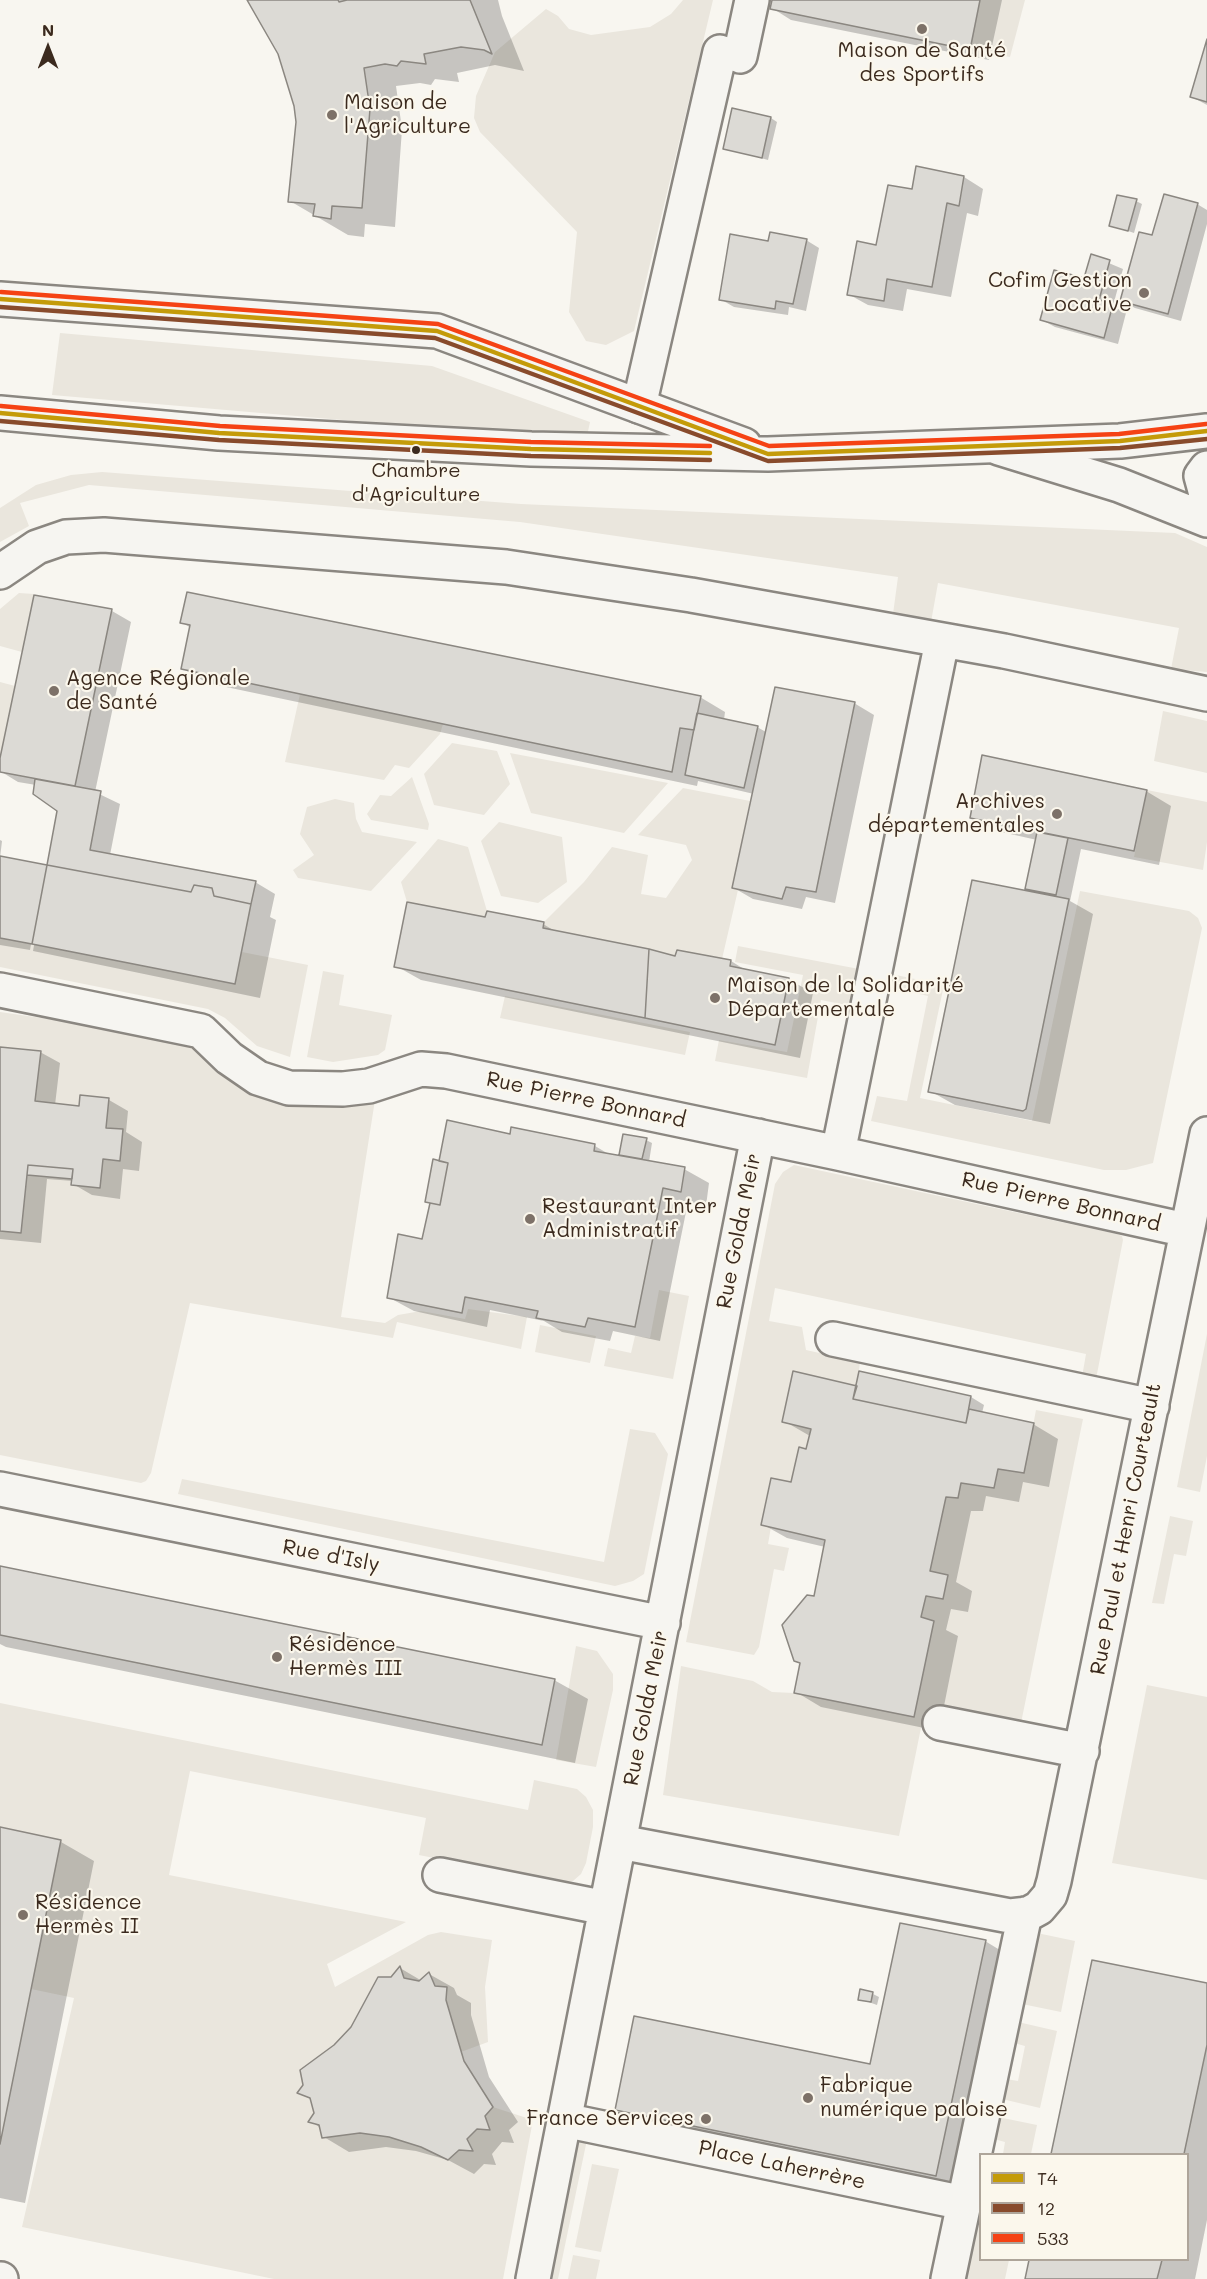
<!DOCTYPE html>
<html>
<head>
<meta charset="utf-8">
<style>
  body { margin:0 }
  #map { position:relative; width:1207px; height:2279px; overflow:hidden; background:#f8f6f0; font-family:Mali,sans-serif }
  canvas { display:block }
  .legend { position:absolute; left:979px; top:2153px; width:210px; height:108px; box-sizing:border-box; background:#fbf7ec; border:2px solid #aea59a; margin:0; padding:8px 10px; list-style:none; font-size:18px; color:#3b2a1e }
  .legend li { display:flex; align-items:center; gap:12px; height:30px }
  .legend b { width:30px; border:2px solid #aea59a }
  .north { position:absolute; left:18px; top:18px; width:60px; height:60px; -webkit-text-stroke:4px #fbf7ec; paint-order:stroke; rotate:0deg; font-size:16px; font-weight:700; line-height:24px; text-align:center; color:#3b2a1e }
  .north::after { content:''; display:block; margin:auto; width:21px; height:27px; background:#3b2a1e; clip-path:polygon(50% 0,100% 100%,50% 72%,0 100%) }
</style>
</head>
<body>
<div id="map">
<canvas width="1207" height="2279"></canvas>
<ul class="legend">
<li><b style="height:8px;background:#c49b09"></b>T4</li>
<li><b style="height:8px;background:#884b2c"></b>12</li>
<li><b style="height:8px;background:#f54214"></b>533</li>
</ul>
<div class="north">N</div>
</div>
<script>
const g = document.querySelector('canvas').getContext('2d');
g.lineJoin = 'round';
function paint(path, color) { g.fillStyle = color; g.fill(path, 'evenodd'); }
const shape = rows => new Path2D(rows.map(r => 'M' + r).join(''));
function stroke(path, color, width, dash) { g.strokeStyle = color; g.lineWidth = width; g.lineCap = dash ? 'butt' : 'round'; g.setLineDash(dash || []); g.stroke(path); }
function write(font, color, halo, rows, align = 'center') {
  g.font = font + ' Mali,sans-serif'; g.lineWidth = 4.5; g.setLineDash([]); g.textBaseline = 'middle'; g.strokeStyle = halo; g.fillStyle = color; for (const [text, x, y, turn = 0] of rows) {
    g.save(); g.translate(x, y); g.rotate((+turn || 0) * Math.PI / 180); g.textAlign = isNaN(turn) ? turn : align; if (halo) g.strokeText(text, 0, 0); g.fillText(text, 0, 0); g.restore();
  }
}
const green = shape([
  [683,0,713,0,634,331,606,345,586,341,569,312,577,232,480,132,474,118,476,96,495,52,546,9,558,16,569,29,591,35,650,27,671,14],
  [980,0,1025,0,1010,57,970,50],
  [60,333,432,366,590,422,586,441,52,395],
  [102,472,521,504,1175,533,1207,547,1207,672,1171,669,1179,628,938,583,931,622,893,614,898,577,520,522,89,485,20,503,29,526,0,542,0,508,36,485,71,475],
  [19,593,34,594,22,652,0,646,0,609],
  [0,682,15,686,0,758],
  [300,694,443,724,440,734,409,768,395,765,384,780,285,762],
  [1163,711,1207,721,1207,773,1154,761],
  [452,743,497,751,510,784,484,815,434,805,424,774],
  [510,753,668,783,624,833,531,813],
  [412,777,429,824,428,830,371,820,367,814,380,795,391,796],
  [683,788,750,801,732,888,738,890,722,959,677,950,675,956,543,928,544,922,584,882,612,847,648,855,641,894,666,898,692,860,686,845,638,835],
  [1147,790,1207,802,1207,842,1203,870,1134,857],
  [335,799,354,803,356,819,362,832,417,842,371,891,298,878,293,870,314,855,300,834,307,807],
  [499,822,562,837,567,882,538,903,501,896,481,841],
  [438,839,468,847,487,911,485,917,407,902,401,882],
  [1080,891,1189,911,1198,918,1202,928,1153,1163,1126,1170,1104,1170,871,1121,877,1096,907,1101,928,996,888,987,891,974,944,985,920,1098,1032,1121],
  [0,938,235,984,242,952,308,965,290,1057,257,1046,225,1018,208,1009,0,967],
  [738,946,859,969,851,1006,821,1000,807,1078,715,1061,719,1040,787,1052,803,975,735,962],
  [323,971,344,975,339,1005,392,1015,385,1050,378,1055,333,1062,307,1057],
  [505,996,690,1032,685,1055,500,1018],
  [0,1012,139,1032,188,1042,236,1083,257,1092,288,1101,318,1106,375,1100,341,1317,385,1323,398,1315,421,1311,465,1319,468,1309,527,1317,521,1349,397,1322,393,1338,190,1303,151,1473,146,1481,141,1483,0,1455,0,1231,21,1233,27,1175,72,1179,72,1185,100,1188,103,1159,123,1129,106,1128,109,1098,79,1106,35,1101,41,1051,0,1047],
  [794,1165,1117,1234,1122,1236,1123,1240,1096,1379,1082,1377,1086,1354,775,1288,769,1321,802,1327,806,1350,860,1362,857,1386,793,1372,783,1422,811,1429,806,1449,799,1447,791,1482,770,1479,761,1524,771,1527,768,1544,789,1548,784,1571,774,1569,759,1647,754,1655,686,1642,775,1184,783,1172],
  [659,1290,689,1296,673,1379,604,1366,608,1348,631,1353,635,1336,650,1338],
  [540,1325,596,1336,590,1363,535,1352],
  [1207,1334,1207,1456,1200,1492,1177,1487],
  [1036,1410,1083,1419,1021,1723,942,1706,923,1718,899,1836,663,1795,681,1666,753,1681,772,1692,794,1693,914,1717,934,1621,921,1617,926,1596,947,1575,930,1571,946,1497,961,1483,994,1488,998,1469,1024,1473],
  [630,1429,655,1433,668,1454,644,1574,633,1581,615,1586,178,1494,182,1479,604,1562],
  [1170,1516,1193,1521,1186,1556,1174,1554,1164,1604,1152,1603],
  [576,1646,597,1651,613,1674,613,1690,596,1767,556,1760],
  [1147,1685,1207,1697,1207,1880,1112,1863],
  [0,1703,528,1810,534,1780,577,1789,586,1797,593,1810,593,1827,586,1863,581,1874,573,1881,560,1883,419,1855,426,1818,190,1771,169,1875,406,1922,327,1964,335,1987,428,1935,441,1932,492,1940,485,1987,488,2042,461,2052,446,2000,446,1987,435,1986,429,1972,419,1981,404,1978,400,1967,391,1977,378,1977,351,2027,334,2045,300,2070,303,2085,297,2093,310,2098,314,2113,308,2122,345,2135,360,2133,389,2137,421,2147,448,2160,459,2150,472,2151,467,2139,477,2129,490,2130,485,2116,493,2107,533,2120,503,2279,274,2279,22,2227,74,1998,31,1989,61,1840,0,1827],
  [1037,1933,1075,1941,1061,2012,1022,2004],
  [1018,2022,1057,2031,1040,2108,1002,2099,1006,2079,1018,2081,1025,2046,1014,2043],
  [998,2117,1037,2125,1031,2154,1003,2154,1005,2142,994,2139],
  [575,2126,589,2130,558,2279,543,2279],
  [592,2164,619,2169,601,2252,575,2247],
  [976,2222,980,2223,980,2260,1009,2260,1005,2279,964,2279],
  [573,2255,600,2260,596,2279,568,2279]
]);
const shadow = shape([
  [249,0,498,0,502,16,524,71,495,65,457,73,459,82,435,79,431,85,420,83,396,86,402,129,395,227,365,224,364,237,348,235,290,201,298,122,286,70,273,39],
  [773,0,1002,0,989,60,791,20,772,8],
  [1207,43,1207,105,1192,97],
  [771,118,777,122,768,160,725,148],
  [917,168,964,177,983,189,978,216,967,213,951,297,907,289,903,311,868,305,848,294,913,190],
  [1136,201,1142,204,1134,233,1111,225],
  [1197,204,1207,210,1207,224,1181,321,1135,308,1122,301,1153,237],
  [806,240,819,248,806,311,789,307,788,315,734,307,720,299,769,243],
  [1092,256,1123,269,1113,306,1126,313,1118,344,1055,327,1042,320,1085,280],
  [112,611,131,622,95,792,120,804,110,855,255,882,275,894,270,917,276,920,260,998,33,951,47,871,44,871,30,950,0,945,0,840,2,841,0,858,48,866,59,810,36,785,18,782,0,771,0,765],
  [181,622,700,697,725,712,724,720,757,727,766,732,854,703,874,715,835,903,806,897,802,909,753,899,734,888,754,794,698,781,697,786,207,683,182,668,191,628],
  [1146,791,1171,806,1159,865,1081,849,1070,901,1093,914,1050,1124,955,1105,930,1091,1035,893,1027,888,1037,840,997,831,972,817],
  [487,919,543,924,560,934,676,958,731,961,747,971,788,979,813,993,800,1058,421,980,396,966],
  [0,1048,40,1052,60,1063,55,1105,80,1108,109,1100,128,1111,126,1132,142,1142,139,1171,123,1169,120,1199,92,1195,73,1184,73,1181,47,1179,41,1243,0,1239],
  [512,1129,595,1146,612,1156,627,1158,620,1154,646,1140,652,1143,649,1162,684,1169,709,1183,706,1206,688,1202,660,1341,613,1331,610,1341,562,1332,544,1321,490,1310,487,1327,414,1311,388,1297,424,1241,440,1162,511,1135],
  [857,1387,971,1397,984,1405,982,1413,1033,1424,1058,1439,1049,1487,1023,1482,1019,1502,986,1496,983,1511,971,1511,956,1582,972,1591,968,1612,951,1609,946,1630,958,1636,939,1731,821,1707,796,1692,825,1547,787,1538,762,1524,792,1484,807,1451,810,1436,784,1421],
  [0,1568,554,1680,588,1699,575,1763,6,1647,0,1644],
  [0,1829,61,1842,94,1861,25,2203,0,2198],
  [985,1941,1018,1961,969,2195,650,2128,616,2109,871,2066],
  [1093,1961,1207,1985,1207,2220,1195,2279,1026,2279,1030,2260,1188,2260,1188,2154,1053,2154],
  [400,1968,422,1981,429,1974,454,1988,457,1995,471,2003,471,2015,489,2077,518,2122,509,2130,514,2143,502,2142,492,2154,496,2165,484,2164,474,2174,448,2160,416,2151,386,2147,349,2152,324,2137,321,2128,310,2121,316,2113,312,2100,299,2092],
  [873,1994,879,1997,877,2005,860,1999]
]);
const building = shape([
  [247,0,338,0,339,2,347,0,470,0,492,54,484,50,461,47,424,54,426,64,401,61,397,66,385,64,364,68,370,109,362,208,332,206,331,219,313,216,315,204,288,202,296,122,294,106,278,54,247,0],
  [772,0,980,0,970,50,770,9,772,0],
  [1207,39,1207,102,1190,97,1207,39],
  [732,108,771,117,762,158,723,149,732,108],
  [916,166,964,176,959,206,947,203,932,287,887,279,884,301,847,295,857,241,876,245,888,185,912,189,916,166],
  [1164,194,1198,203,1168,314,1120,301,1139,232,1152,235,1164,194],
  [1117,195,1137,199,1128,231,1109,226,1117,195],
  [770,232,807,239,793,304,776,301,775,309,719,300,730,234,768,241,770,232],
  [1091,254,1110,260,1099,300,1113,304,1104,338,1040,320,1054,270,1084,278,1091,254],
  [187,592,701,696,694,730,680,728,672,772,181,669,190,625,180,623,187,592],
  [34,595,112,609,75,786,0,772,0,758,34,595],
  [775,687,855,702,816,892,786,887,782,899,732,888,775,687],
  [697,713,758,726,744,788,685,775,697,713],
  [982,755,1147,790,1134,851,970,818,982,755],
  [35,779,101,791,90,850,256,881,251,904,214,896,212,888,194,885,191,892,47,865,57,811,33,794,35,779],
  [1037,832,1068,838,1056,895,1025,889,1037,832],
  [0,856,47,865,32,944,0,938,0,856],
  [47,865,191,892,194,885,212,888,214,896,251,904,235,984,32,944,47,865],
  [972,880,1069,899,1026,1109,1023,1111,928,1092,972,880],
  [407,902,485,917,487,911,544,922,543,928,649,949,645,1018,394,967,407,902],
  [649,949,675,956,677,950,731,960,730,966,789,978,775,1045,645,1018,649,949],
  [0,1047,41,1051,35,1101,79,1106,80,1095,109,1098,106,1128,123,1129,120,1161,103,1159,100,1188,71,1185,73,1169,28,1165,21,1233,0,1231,0,1047],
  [447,1120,510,1134,511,1127,595,1144,594,1151,685,1167,681,1192,663,1188,635,1327,588,1318,585,1327,536,1318,538,1311,465,1297,462,1313,387,1298,398,1234,422,1239,430,1203,440,1205,448,1163,439,1161,447,1120],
  [623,1134,647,1138,642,1159,619,1155,623,1134],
  [433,1159,448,1163,440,1205,425,1202,433,1159],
  [28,1165,73,1169,72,1179,27,1175,28,1165],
  [793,1371,857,1386,853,1399,966,1423,969,1409,1034,1423,1024,1473,998,1469,994,1488,961,1483,958,1498,946,1497,930,1571,948,1575,943,1599,926,1596,921,1617,934,1621,914,1717,794,1693,800,1663,794,1661,782,1625,807,1595,814,1596,825,1540,761,1525,771,1478,791,1482,799,1447,806,1449,811,1429,782,1422,793,1371],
  [859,1371,971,1396,966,1423,853,1399,859,1371],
  [0,1566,555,1679,542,1745,0,1635,0,1566],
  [0,1827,61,1840,0,2144,0,1827],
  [900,1923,986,1940,936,2176,615,2110,634,2016,870,2064,900,1923],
  [1092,1960,1207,1983,1207,2045,1184,2154,1051,2154,1092,1960],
  [400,1966,404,1978,419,1981,429,1972,435,1986,447,1987,446,2000,464,2061,493,2107,485,2116,490,2130,477,2129,467,2139,473,2151,459,2150,448,2160,421,2147,389,2137,360,2133,322,2138,319,2125,308,2122,314,2113,310,2098,297,2093,303,2085,300,2070,334,2045,351,2027,378,1977,391,1977,400,1966],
  [860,1989,873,1992,871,2002,858,2000,860,1989],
  [1029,2260,1162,2260,1157,2279,1025,2279,1029,2260]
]);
const minor = shape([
  [740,56,752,0],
  [639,406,720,52],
  [999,448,1119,485,1207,520],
  [1207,468,1201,476,1207,498],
  [0,572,37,547,66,537,104,535,506,567,691,595,1004,651,1207,694],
  [0,990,201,1031,229,1058,258,1078,289,1088,343,1089,369,1086,421,1069,446,1071,838,1153,1186,1230],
  [838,1153,942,641],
  [833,1339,1152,1406],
  [0,1489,663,1623],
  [940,1723,1082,1751],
  [620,1842,1010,1916,1028,1914,1039,1908,1050,1895,1054,1881,1207,1134],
  [440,1875,606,1908],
  [564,2120,964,2203],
  [0,2279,1,2279],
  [533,2279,758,1136],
  [948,2279,1025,1914]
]);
const major = shape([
  [0,299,437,331,744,445],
  [0,413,219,433,531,449,768,454,1120,441,1207,431]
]);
const bus1 = shape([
  [0,299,437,331,768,454,1120,441,1207,431],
  [0,413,219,433,531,449,710,453]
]);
const bus2 = shape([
  [0,307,435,338,768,461,1120,448,1207,439],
  [0,421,219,440,531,456,710,460]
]);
const bus3 = shape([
  [1,292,438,324,769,446,1119,434,1206,424],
  [1,406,220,426,531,442,710,446]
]);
const markers = [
  [922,29,6,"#7d7168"],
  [332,115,6,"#7d7168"],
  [1144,293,6,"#7d7168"],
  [416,450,5,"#3b2a1e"],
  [54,691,6,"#7d7168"],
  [1057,814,6,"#7d7168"],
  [715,998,6,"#7d7168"],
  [530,1219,6,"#7d7168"],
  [277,1657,6,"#7d7168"],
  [23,1915,6,"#7d7168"],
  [808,2098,6,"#7d7168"],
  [706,2119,6,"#7d7168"]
];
const busNames = [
  ["Chambre",416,471],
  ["d'Agriculture",416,495]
];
const poiNames = [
  ["Maison de Santé",922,51,"center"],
  ["des Sportifs",922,75,"center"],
  ["Maison de",344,103],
  ["l'Agriculture",344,127],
  ["Cofim Gestion",1132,281,"right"],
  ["Locative",1132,305,"right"],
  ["Agence Régionale",66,679],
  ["de Santé",66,703],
  ["Archives",1045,802,"right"],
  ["départementales",1045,826,"right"],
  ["Maison de la Solidarité",727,986],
  ["Départementale",727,1010],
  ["Restaurant Inter",542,1207],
  ["Administratif",542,1231],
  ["Résidence",289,1645],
  ["Hermès III",289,1669],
  ["Résidence",35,1903],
  ["Hermès II",35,1927],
  ["Fabrique",820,2086],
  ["numérique paloise",820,2110],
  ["France Services",694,2119,"right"]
];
const streetNames = [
  ["Rue Pierre Bonnard",586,1100,12],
  ["Rue Pierre Bonnard",1061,1202,13],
  ["Rue Golda Meir",739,1231,-79],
  ["Rue Paul et Henri Courteault",1126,1529,-79],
  ["Rue d'Isly",331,1556,11],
  ["Rue Golda Meir",646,1708,-79],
  ["Place Laherrère",782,2165,12]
];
paint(green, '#eae6dd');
paint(shadow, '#0003');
paint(building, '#dcdad5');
stroke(building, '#8b8781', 1.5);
stroke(minor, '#8b8781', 38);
stroke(major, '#8b8781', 38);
stroke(minor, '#f6f5f1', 33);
stroke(major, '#f6f5f1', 33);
stroke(bus1, '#c49b09', 4.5);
stroke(bus2, '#884b2c', 4.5);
stroke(bus3, '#f54214', 4.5);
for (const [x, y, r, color] of markers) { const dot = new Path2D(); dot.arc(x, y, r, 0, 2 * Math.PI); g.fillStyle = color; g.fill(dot); stroke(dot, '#fbf7ec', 2); }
write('20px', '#3b2a1e', '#fbf7ec', busNames);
write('21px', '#3b2a1e', '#fbf7ec', poiNames, 'left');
write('21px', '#3b2a1e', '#fbf7ec', streetNames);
</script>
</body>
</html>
